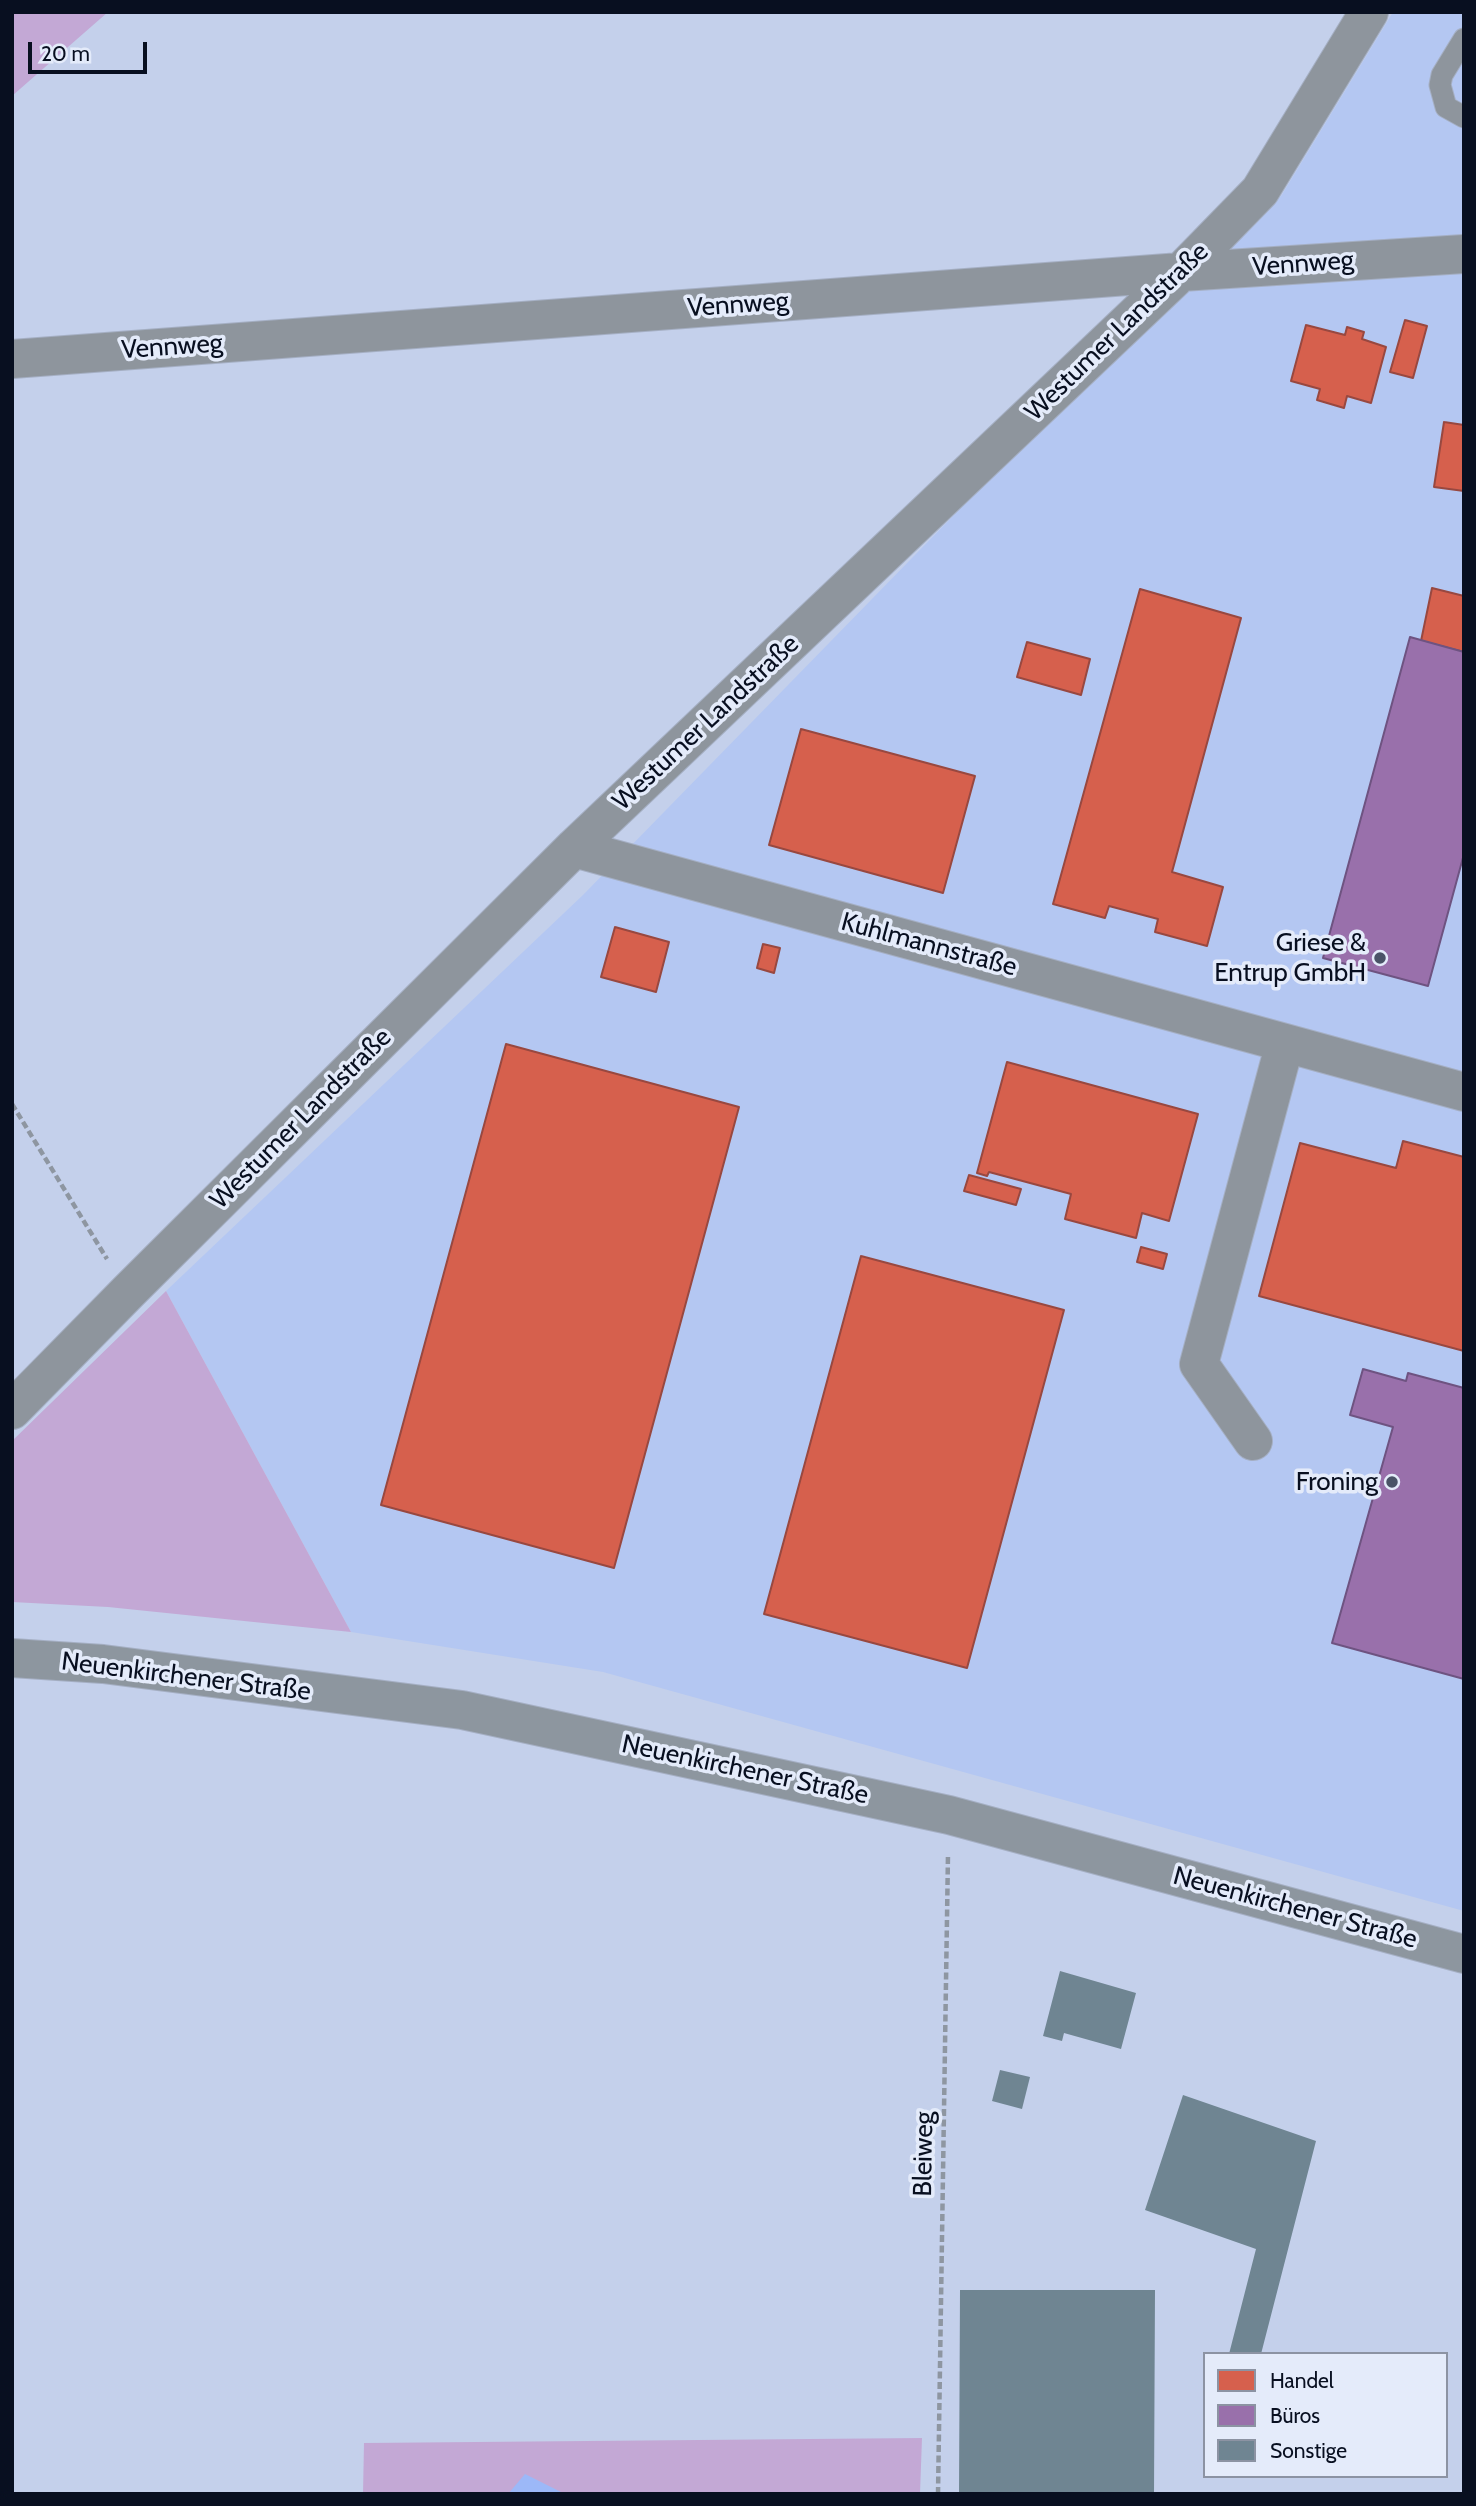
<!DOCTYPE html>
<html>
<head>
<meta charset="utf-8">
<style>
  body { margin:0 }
  #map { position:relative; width:1476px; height:2506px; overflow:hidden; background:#c4d0eb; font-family:Cabin,sans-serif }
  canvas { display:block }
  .frame { position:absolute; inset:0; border:14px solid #080f20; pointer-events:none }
  .legend { position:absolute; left:1203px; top:2352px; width:245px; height:126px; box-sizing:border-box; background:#e4ebfa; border:2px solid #8c93a3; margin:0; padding:9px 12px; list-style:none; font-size:21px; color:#080f20 }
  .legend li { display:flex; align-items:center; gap:14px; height:35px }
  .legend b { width:35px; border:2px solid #8c93a3 }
  .scale { position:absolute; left:28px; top:42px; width:119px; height:32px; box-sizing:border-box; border:4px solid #080f20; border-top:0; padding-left:9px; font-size:21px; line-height:24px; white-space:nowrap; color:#080f20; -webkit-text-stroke:5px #e4ebfa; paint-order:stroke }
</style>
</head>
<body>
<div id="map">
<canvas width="1476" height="2506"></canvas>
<div class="frame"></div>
<ul class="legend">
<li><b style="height:19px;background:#d6604d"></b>Handel</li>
<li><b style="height:19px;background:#9970ab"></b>Büros</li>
<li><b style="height:19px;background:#6f8592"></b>Sonstige</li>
</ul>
<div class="scale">20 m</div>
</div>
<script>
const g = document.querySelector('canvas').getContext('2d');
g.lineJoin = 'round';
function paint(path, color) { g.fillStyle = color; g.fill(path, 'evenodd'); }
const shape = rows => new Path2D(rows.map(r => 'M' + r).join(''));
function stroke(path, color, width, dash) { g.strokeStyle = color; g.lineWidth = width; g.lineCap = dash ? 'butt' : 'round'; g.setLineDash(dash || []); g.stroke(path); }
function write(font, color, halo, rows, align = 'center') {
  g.font = font + ' Cabin,sans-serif'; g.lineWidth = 7; g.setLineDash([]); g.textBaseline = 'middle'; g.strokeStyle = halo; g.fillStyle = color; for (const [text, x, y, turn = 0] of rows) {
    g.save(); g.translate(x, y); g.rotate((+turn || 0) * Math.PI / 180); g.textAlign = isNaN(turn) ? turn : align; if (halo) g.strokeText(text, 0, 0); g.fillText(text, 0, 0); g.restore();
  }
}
const built = shape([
  [1393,12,1464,12,1464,1911,603,1672,351,1632,166,1291,583,895,994,474,1281,196]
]);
const green = shape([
  [12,12,108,12,12,96],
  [166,1291,351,1632,108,1607,12,1602,12,1441],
  [922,2438,920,2494,363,2494,364,2443]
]);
const water = shape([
  [525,2474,565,2494,508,2494]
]);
const shops = shape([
  [1405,320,1427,326,1413,378,1390,372,1405,320],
  [1306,325,1345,335,1347,327,1364,332,1362,339,1386,347,1371,403,1347,396,1344,408,1317,400,1320,389,1291,381,1306,325],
  [1444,422,1464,425,1464,491,1434,487,1444,422],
  [1432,588,1464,596,1464,652,1421,641,1432,588],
  [1140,589,1241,618,1172,872,1223,887,1207,946,1155,932,1158,919,1109,906,1105,918,1053,904,1140,589],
  [1027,642,1090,659,1081,695,1017,677,1027,642],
  [801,729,975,776,943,893,769,845,801,729],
  [615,927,669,942,656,992,601,977,615,927],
  [763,944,780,948,774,973,757,968,763,944],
  [506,1044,739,1107,614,1568,381,1505,506,1044],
  [1007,1062,1198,1114,1169,1221,1142,1213,1136,1238,1065,1219,1071,1194,989,1172,987,1176,977,1173,1007,1062],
  [1403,1141,1464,1157,1464,1351,1259,1296,1300,1143,1396,1168,1403,1141],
  [969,1175,1021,1189,1016,1205,964,1191,969,1175],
  [1141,1247,1167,1254,1163,1269,1137,1262,1141,1247],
  [861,1256,1064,1310,967,1668,764,1614,861,1256]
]);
const offices = shape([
  [1410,637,1464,652,1464,854,1428,986,1323,958,1410,637],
  [1363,1369,1406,1381,1408,1373,1464,1388,1464,1679,1332,1643,1393,1427,1350,1415,1363,1369]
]);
const building = shape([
  [1060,1971,1136,1993,1121,2049,1064,2033,1062,2041,1043,2036],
  [1000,2070,1030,2077,1022,2109,992,2101],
  [1183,2095,1316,2141,1261,2354,1229,2354,1256,2249,1145,2210],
  [960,2290,1155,2290,1154,2494,959,2494]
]);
const path = shape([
  [12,1104,107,1259],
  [938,2494,948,1854]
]);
const lane = shape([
  [1464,39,1442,75,1440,85,1446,107,1464,117]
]);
const street = shape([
  [12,359,1181,272,1464,254],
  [574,848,1464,1092],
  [12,1410,128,1292,574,848,1181,272,1260,191,1369,12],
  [1253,1441,1199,1364,1285,1043]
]);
const secondary = shape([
  [12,1658,103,1664,462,1710,949,1815,1464,1954]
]);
const markers = [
  [1380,958,7,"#4a5367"],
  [1392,1482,7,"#4a5367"]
];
const streetNames = [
  ["Vennweg",1303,264,-4],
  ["Vennweg",738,305,-4],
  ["Westumer Landstraße",1117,332,-44],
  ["Vennweg",172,347,-4],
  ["Westumer Landstraße",706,723,-43],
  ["Kuhlmannstraße",929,945,15],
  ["Westumer Landstraße",301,1119,-45],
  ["Neuenkirchener Straße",186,1677,7],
  ["Neuenkirchener Straße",745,1770,12],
  ["Neuenkirchener Straße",1295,1908,15],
  ["Bleiweg",924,2154,-89]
];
const poiNames = [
  ["Griese &",1366,943],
  ["Entrup GmbH",1366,973],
  ["Froning",1378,1482]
];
paint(built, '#b4c7f2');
paint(green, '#c3a8d5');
paint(water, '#9cb8f8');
paint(shops, '#d6604d');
stroke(shops, '#984840', 2);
paint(offices, '#9970ab');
stroke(offices, '#6e5381', 2);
paint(building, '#6f8592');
stroke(lane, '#a5afc3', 23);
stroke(street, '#a5afc3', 40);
stroke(secondary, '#a5afc3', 40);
stroke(path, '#8e96a1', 4.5, [7, 3.5]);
stroke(lane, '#8e959d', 21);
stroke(street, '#8e959d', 38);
stroke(secondary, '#8d969f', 38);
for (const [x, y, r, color] of markers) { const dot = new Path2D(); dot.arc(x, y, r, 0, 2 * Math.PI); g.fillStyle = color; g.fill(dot); stroke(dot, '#e4ebfa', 2.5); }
write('26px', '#080f20', '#e4ebfa', streetNames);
write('26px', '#080f20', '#e4ebfa', poiNames, 'right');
</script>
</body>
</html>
